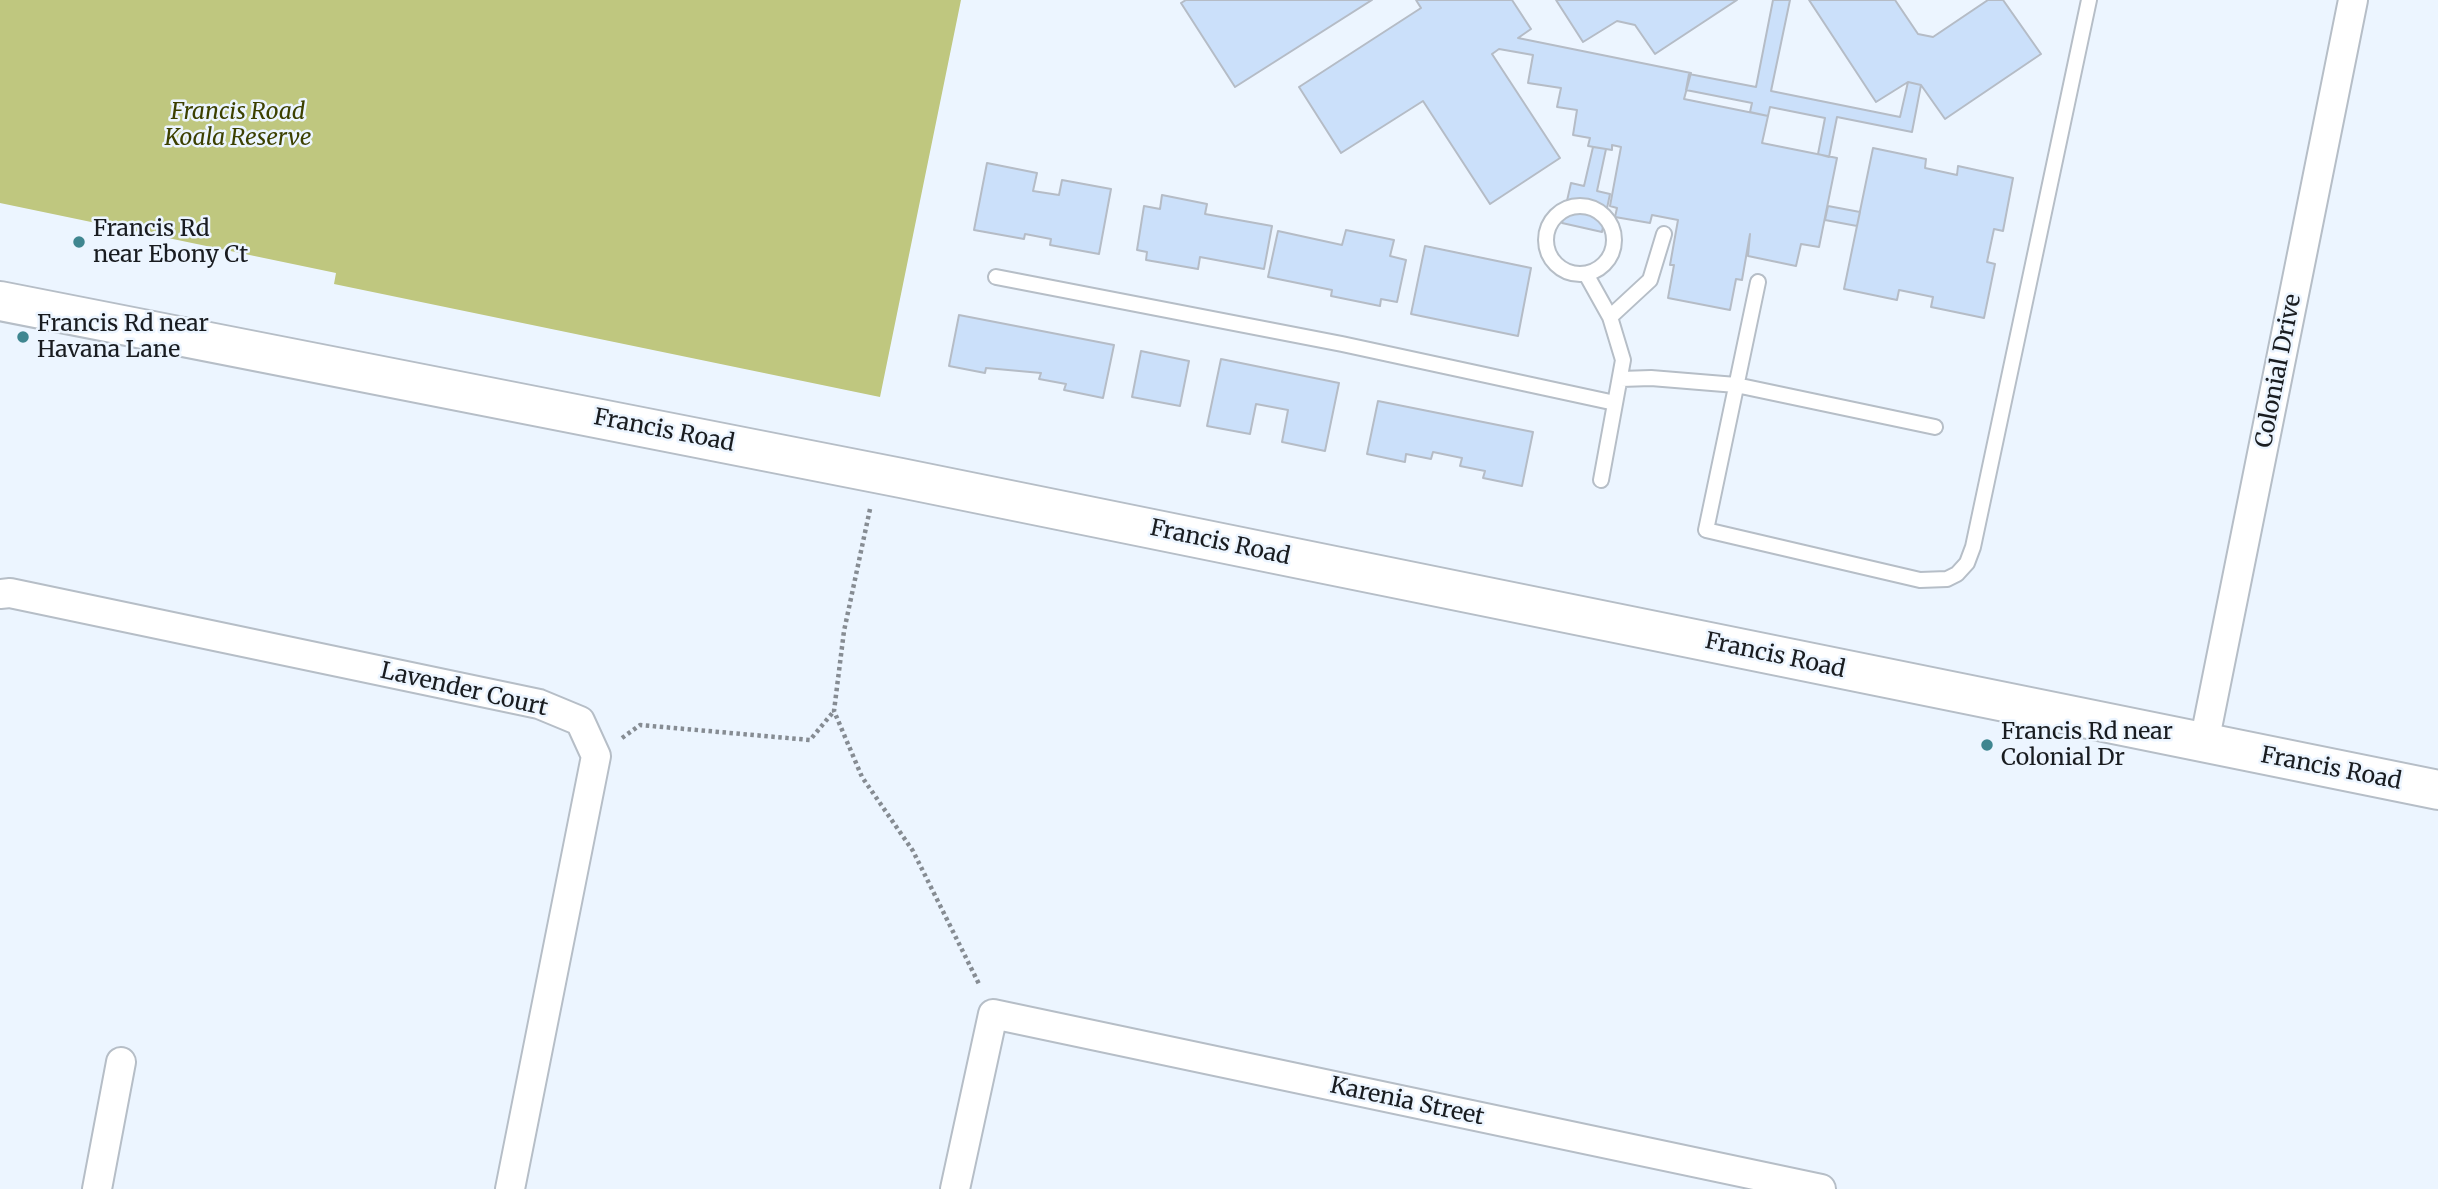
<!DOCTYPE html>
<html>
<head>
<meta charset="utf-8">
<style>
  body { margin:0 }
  canvas { display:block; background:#ecf5ff }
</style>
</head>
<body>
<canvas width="2438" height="1189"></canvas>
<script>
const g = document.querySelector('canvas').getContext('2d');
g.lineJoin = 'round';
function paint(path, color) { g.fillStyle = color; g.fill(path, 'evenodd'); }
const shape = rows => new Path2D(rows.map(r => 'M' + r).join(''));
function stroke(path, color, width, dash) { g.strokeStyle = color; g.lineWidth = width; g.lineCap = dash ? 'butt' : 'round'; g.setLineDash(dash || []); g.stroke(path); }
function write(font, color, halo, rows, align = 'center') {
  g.font = font + ' Merriweather,serif'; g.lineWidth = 5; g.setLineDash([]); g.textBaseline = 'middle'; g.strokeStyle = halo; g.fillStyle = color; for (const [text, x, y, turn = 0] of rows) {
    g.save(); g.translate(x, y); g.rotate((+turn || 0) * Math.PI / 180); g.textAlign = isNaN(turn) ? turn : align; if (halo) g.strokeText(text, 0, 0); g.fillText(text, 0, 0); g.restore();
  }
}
const green = shape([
  [0,0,961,0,880,397,334,284,336,273,0,203]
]);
const building = shape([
  [1186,0,1372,0,1235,87,1181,3,1186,0],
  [1416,0,1512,0,1531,29,1518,38,1691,73,1684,99,1768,116,1762,143,1837,158,1819,247,1801,244,1796,266,1748,256,1750,234,1742,280,1736,279,1730,310,1668,298,1674,265,1670,265,1678,220,1652,215,1650,223,1615,217,1617,208,1610,206,1621,147,1612,145,1612,150,1588,146,1590,138,1573,135,1577,110,1557,107,1561,88,1528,83,1533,55,1499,49,1492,54,1560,158,1490,204,1423,101,1341,153,1299,87,1421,8,1416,0],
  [1556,0,1737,0,1655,54,1635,25,1617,21,1583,42,1556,0],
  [1773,0,1790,0,1771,91,1900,117,1908,82,1921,85,1912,132,1837,117,1829,157,1818,154,1825,118,1770,107,1768,116,1750,112,1752,103,1686,90,1689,74,1756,87,1773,0],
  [1809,0,1895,0,1918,34,1933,37,1988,0,2003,0,2041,54,1945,119,1921,85,1908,82,1876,102,1809,0],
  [1593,147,1606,149,1597,191,1610,194,1602,232,1562,223,1571,183,1584,186,1593,147],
  [1873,148,1926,159,1925,168,1957,175,1958,166,2013,178,2003,231,1994,229,1987,262,1995,264,1984,318,1931,307,1933,297,1899,290,1897,300,1844,289,1873,148],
  [987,163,1037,173,1033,191,1059,195,1062,180,1111,189,1099,254,1050,245,1051,239,1025,234,1024,239,974,230,987,163],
  [1162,195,1207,204,1205,214,1272,226,1264,269,1200,257,1198,269,1146,260,1147,252,1137,250,1144,206,1160,209,1162,195],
  [1828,206,1860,212,1857,226,1825,220,1828,206],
  [1346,230,1394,240,1390,256,1406,260,1397,302,1381,299,1380,306,1331,296,1332,290,1268,277,1278,231,1342,245,1346,230],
  [1425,246,1531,268,1518,336,1411,314,1425,246],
  [959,315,1114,345,1103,398,1064,390,1066,384,1039,379,1041,373,986,368,985,373,949,366,959,315],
  [1141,351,1189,361,1180,406,1132,397,1141,351],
  [1221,359,1339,383,1325,451,1282,442,1288,410,1256,404,1250,434,1207,426,1221,359],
  [1378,401,1533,432,1522,486,1483,478,1485,471,1460,466,1462,458,1433,452,1431,459,1406,454,1405,462,1367,454,1378,401]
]);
const path = shape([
  [870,509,844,631,834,711,862,777,913,851,979,984],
  [622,738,640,725,810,740,834,711]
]);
const service = shape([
  '1546 240a34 34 0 1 1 68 0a34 34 0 1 1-68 0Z',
  [1586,274,1610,317,1623,360,1601,480],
  [996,277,1342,344,1615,403],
  [1758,282,1706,530,1920,580,1947,579,1957,574,1967,563,1973,547,2089,0],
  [1610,317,1650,280,1664,234],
  [1621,379,1651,378,1736,385,1935,427]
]);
const minor = shape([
  [0,594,10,593,539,704,580,721,596,756,510,1189],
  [2204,743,2353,0],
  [97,1189,121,1062],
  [955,1189,993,1014,1821,1189]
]);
const secondary = shape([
  [0,301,901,478,2438,790]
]);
const markers = [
  [79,242,7,"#3f8690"],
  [23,337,7,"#3f8690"],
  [1987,745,7,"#3f8690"]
];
const parkNames = [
  ["Francis Road",238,112],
  ["Koala Reserve",238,138]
];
const poiNames = [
  ["Francis Rd",93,229],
  ["near Ebony Ct",93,255],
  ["Francis Rd near",37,324],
  ["Havana Lane",37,350],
  ["Francis Rd near",2001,732],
  ["Colonial Dr",2001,758]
];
const streetNames = [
  ["Colonial Drive",2279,371,-79],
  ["Francis Road",664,431,11],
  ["Francis Road",1220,543,12],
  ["Francis Road",1775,656,12],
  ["Lavender Court",464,690,13],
  ["Francis Road",2331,769,11],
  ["Karenia Street",1407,1102,12]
];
paint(green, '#bfc77f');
paint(building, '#cbe0fa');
stroke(building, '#b5bcc6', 2);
stroke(service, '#b6bec7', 18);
stroke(minor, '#b6bec7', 32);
stroke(secondary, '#b6bec7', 42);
stroke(path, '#868c93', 4.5, [3.5, 3.5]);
stroke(service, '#fff', 14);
stroke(minor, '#fff', 28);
stroke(secondary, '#fff', 38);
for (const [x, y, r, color] of markers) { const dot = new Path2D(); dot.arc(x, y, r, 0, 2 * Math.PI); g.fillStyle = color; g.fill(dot); stroke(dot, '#ecf5ff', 2.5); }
write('italic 23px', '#3c4000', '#ecf5ff', parkNames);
write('23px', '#191c20', '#ecf5ff', poiNames, 'left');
write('23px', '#191c20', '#ecf5ff', streetNames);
</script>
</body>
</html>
